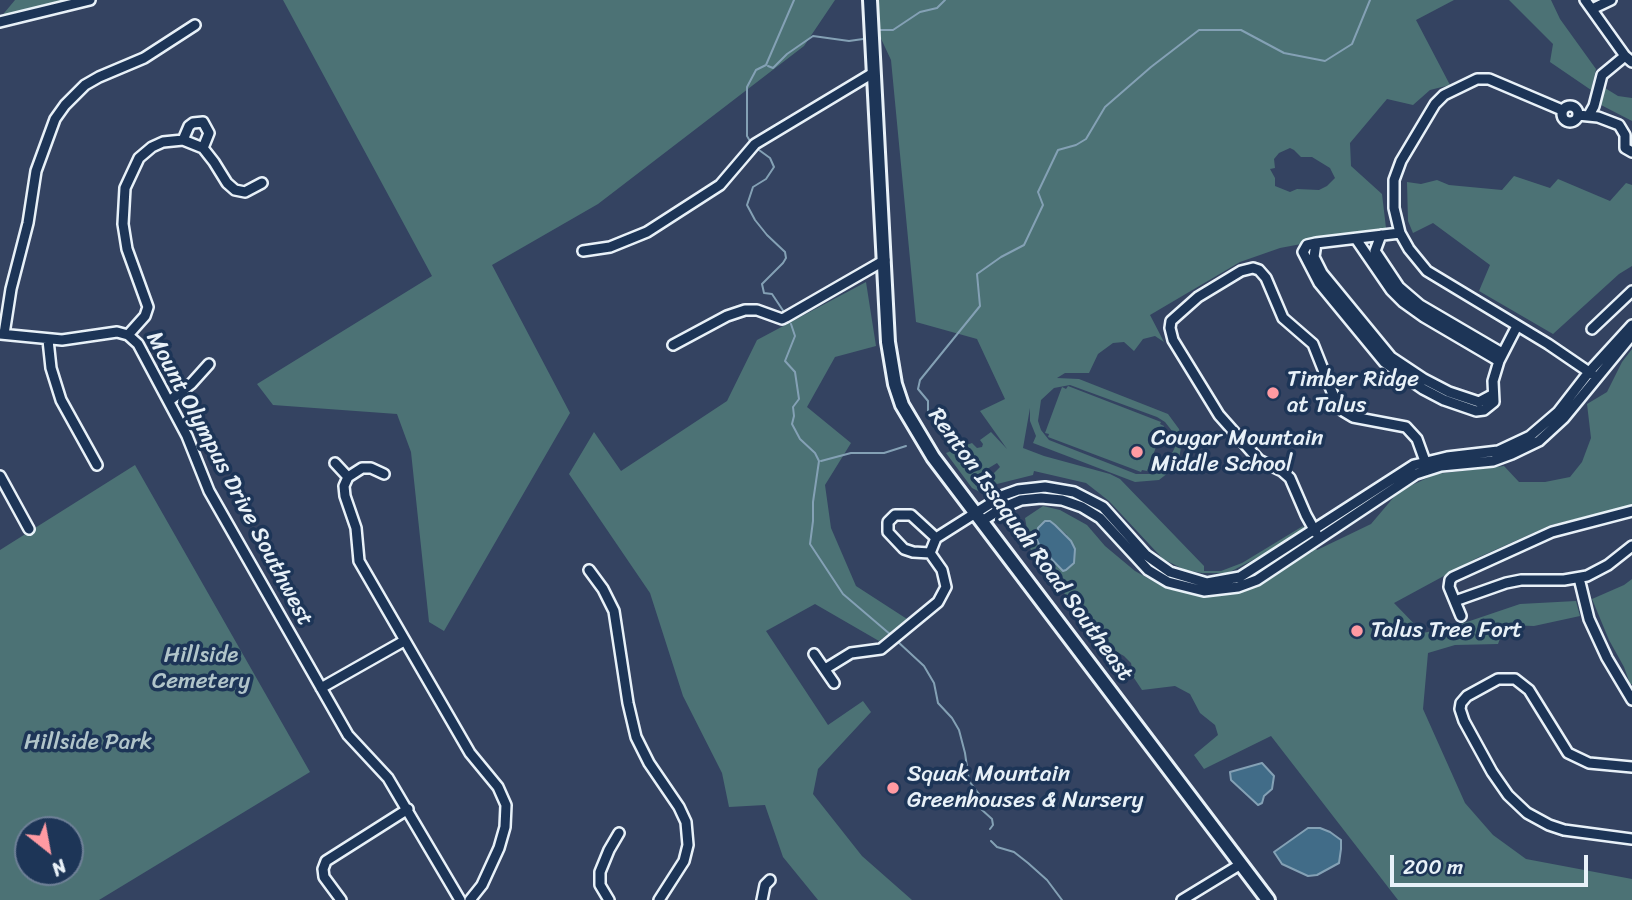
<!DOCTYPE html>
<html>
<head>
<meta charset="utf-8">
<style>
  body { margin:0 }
  #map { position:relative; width:1632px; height:900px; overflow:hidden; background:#344361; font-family:Sriracha,sans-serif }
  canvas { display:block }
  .north { position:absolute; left:14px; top:816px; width:70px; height:70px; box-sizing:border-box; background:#1d3557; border:2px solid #6e8097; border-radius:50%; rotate:149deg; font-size:19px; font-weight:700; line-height:28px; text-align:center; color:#e8f1f8 }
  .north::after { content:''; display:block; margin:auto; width:24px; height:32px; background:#ff9aa2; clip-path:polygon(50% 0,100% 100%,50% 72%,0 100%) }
  .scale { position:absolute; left:1390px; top:855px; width:198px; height:32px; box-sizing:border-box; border:4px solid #e8f1f8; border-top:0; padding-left:9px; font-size:21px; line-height:24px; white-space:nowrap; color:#e8f1f8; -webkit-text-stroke:5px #1d3557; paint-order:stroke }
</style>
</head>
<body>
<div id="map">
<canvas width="1632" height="900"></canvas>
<div class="north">N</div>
<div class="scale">200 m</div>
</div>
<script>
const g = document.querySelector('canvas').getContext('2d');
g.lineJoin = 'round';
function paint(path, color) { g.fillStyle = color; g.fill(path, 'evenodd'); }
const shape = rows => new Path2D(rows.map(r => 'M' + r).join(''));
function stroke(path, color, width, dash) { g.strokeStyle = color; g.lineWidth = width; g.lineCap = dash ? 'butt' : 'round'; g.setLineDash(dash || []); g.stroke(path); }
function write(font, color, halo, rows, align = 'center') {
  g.font = font + ' Sriracha,sans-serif'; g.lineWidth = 7; g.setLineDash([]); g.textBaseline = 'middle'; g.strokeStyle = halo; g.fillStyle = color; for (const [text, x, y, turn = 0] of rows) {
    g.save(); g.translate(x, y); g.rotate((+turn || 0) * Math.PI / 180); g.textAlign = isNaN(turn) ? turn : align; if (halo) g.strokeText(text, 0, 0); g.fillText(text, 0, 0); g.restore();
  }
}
const green = shape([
  [15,0,81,0,0,18],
  [283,0,835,0,804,46,598,204,492,265,570,413,444,631,429,622,411,452,397,414,273,405,257,384,432,276],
  [863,0,1454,0,1416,20,1450,85,1430,90,1413,105,1387,99,1350,143,1351,166,1382,194,1386,228,1280,248,1240,262,1150,315,1164,342,1155,336,1143,339,1134,351,1124,342,1113,343,1098,354,1089,373,1065,373,1057,378,1079,379,1168,414,1179,429,1182,441,1179,459,1173,469,1159,480,1135,482,1033,443,1036,436,1030,421,1030,408,1023,448,1044,456,1110,474,1120,479,1204,566,1204,571,1221,571,1242,563,1303,526,1317,550,1371,524,1399,491,1436,474,1504,466,1519,482,1545,482,1570,477,1582,462,1591,438,1587,404,1607,392,1622,362,1632,349,1632,505,1551,525,1477,558,1394,603,1423,633,1455,626,1520,604,1576,601,1580,616,1534,626,1505,625,1498,644,1455,645,1428,653,1423,709,1465,803,1493,835,1526,859,1632,879,1632,900,1398,900,1271,736,1204,769,1194,755,1218,735,1215,725,1200,713,1190,694,1175,686,1142,690,1134,678,1131,663,1124,656,1095,640,1081,614,1031,552,1025,518,1043,506,1060,510,1087,525,1105,546,1135,571,1167,589,1209,595,1240,592,1312,552,1300,535,1228,573,1202,573,1185,570,1163,559,1109,501,1086,483,1034,471,1033,475,997,484,992,479,989,482,992,487,982,493,972,488,946,453,972,443,977,448,982,447,983,444,980,440,991,432,1007,449,980,411,1005,399,977,339,916,322,891,60],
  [1290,148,1294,150,1301,157,1312,157,1330,168,1335,178,1327,186,1319,190,1297,189,1290,192,1275,186,1275,178,1270,169,1275,168,1274,159,1279,153],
  [1070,385,1157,417,1165,422,1172,431,1175,447,1166,466,1152,474,1136,474,1049,440,1041,430,1038,421,1041,400,1054,388],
  [997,463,1000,467,986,481,983,478,978,482,973,480,974,477],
  [1050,521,1067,535,1048,554,1040,547],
  [1509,0,1551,0,1560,19,1596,69,1591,90,1550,62,1553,44],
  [1605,88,1618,96,1632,98,1632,121,1601,105],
  [1514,176,1550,188,1558,179,1610,201,1626,183,1632,185,1632,266,1619,274,1553,334,1479,291,1490,265,1433,223,1413,233,1408,221,1407,182,1421,184,1437,180,1449,185,1502,190],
  [866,282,876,346,835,357,807,407,851,443,825,485,831,528,856,586,907,619,879,641,815,604,766,631,828,725,863,701,871,712,818,769,813,794,862,856,912,900,818,900,783,857,765,805,729,807,722,773,683,696,650,593,569,474,594,432,621,471,727,401,757,340],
  [1068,386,1161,422,1160,424,1164,426,1147,471,1142,470,1141,472,1048,437,1049,434,1045,433,1062,387,1066,389],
  [135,465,310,772,99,900,0,900,0,550],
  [28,830,70,830,70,872,28,872],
  [1632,579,1632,684,1630,684,1624,667,1609,640,1592,599,1624,585]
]);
const water = shape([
  [1045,521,1050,521,1055,525,1071,541,1075,549,1074,563,1066,570,1063,571,1040,547,1037,540,1038,528,1045,521],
  [1262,763,1274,776,1272,789,1264,796,1262,803,1258,805,1231,780,1230,772,1262,763],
  [1308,828,1320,828,1330,832,1341,840,1341,849,1339,863,1317,875,1308,876,1282,864,1274,852,1308,828]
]);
const stream = shape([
  [879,30,893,30,920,12,937,8,945,0],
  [768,66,773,68,787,54,813,36,849,41,863,39],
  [750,141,747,136,747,87,756,70,766,65,794,0],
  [759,150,770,158,774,167,766,179,753,187,747,205,755,220,767,235,785,252,786,258,783,263,762,284,764,293,772,294,784,312],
  [791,324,795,336,785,361,795,372,799,399,793,407,794,416,792,424,800,439,815,453,819,461,813,502,813,521,810,544,843,594,891,635],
  [928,415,928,401,918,389,920,380,980,306,977,274,1001,257,1024,245,1043,205,1038,192,1058,150,1076,145,1086,139,1105,107,1151,67,1199,30,1241,30,1284,53,1325,61,1352,44,1370,0],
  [821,461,851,453,884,453,906,446],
  [897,641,924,666,934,683,938,703,952,718,959,730,965,753,969,781,979,794,981,809,992,819,993,825,990,829],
  [991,841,997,847,1014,852,1028,863,1047,880,1062,900]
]);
const minor = shape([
  [1585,0,1625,56,1632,62],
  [1592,9,1611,0],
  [0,22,90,0],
  '1562 114a8 8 0 1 1 16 0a8 8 0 1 1-16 0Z',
  [1562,110,1489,79,1477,79,1444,95,1435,104,1401,161,1394,180,1394,208,1400,233,1409,249,1427,271,1548,344,1592,374],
  [1578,115,1598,117,1619,125,1625,135,1625,148,1632,152],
  [1589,115,1594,106,1602,75,1625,56],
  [183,140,189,126,193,123,203,122,209,133,203,148],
  [1400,233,1316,243,1307,245,1303,252,1319,283,1384,362,1423,389,1444,400,1476,411,1484,410,1494,402,1493,381,1499,361,1517,326],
  [1381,235,1375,251,1399,287,1420,305,1502,353],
  [1356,239,1391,290,1403,302,1424,317,1499,361],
  [1316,243,1314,257,1322,273,1391,357,1424,379,1449,392,1479,402,1492,395],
  [583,251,610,247,647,232,720,185,755,144,873,73],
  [1592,329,1632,291],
  [0,334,62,340,117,332,128,335,138,344,187,436,209,491,348,735,388,778,460,900],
  [4,334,11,289,28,223,36,171,55,119,65,105,85,85,99,77,144,58,195,25],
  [128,335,145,316,148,307,127,249,123,224,125,188,139,158,152,147,163,142,183,140,203,148,214,162,227,183,235,190,245,192,262,183],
  [48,340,51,368,61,400,97,465],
  [673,345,727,316,745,310,757,310,782,319,786,317,885,260],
  [169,401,191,384,209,364],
  [335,463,348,477],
  [384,474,371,468,362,468,348,477,344,486,345,496,356,528,359,561,470,753,498,787,506,805,505,827,499,848,482,885,470,900],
  [0,476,29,529],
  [982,521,1002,508,1021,500,1041,498,1062,500,1082,507,1100,518,1148,570,1168,582,1204,591,1238,587,1257,580,1416,474,1441,466,1493,461,1512,454,1539,441,1564,418,1632,335],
  [1316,533,1306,515,1290,478,1282,471,1259,460,1219,415,1173,340,1170,328,1171,321,1198,297,1241,271,1253,268,1259,270,1266,278,1283,318,1313,344,1336,402,1343,411,1353,417,1406,427,1417,439,1426,464],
  [930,553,913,552,904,549,888,532,888,522,895,515,911,515,936,538],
  [589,570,603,589,614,611,628,703,636,737,649,763,679,807,686,822,688,845,684,861,659,900],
  [1579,578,1589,619,1607,658,1632,700],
  [1455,601,1506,583,1521,580,1564,580,1587,576,1608,565,1632,546],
  [1461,616,1449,587,1450,580,1453,577,1552,532,1632,511],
  [814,654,834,683],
  [825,669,851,653,881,649,938,602,946,587,942,570,930,553,936,538,1004,495,1018,490,1045,487,1074,492,1103,507,1146,555,1170,572,1207,583,1240,577,1414,465,1447,457,1498,451,1530,436,1558,412,1589,372,1632,325],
  [321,688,404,641],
  [1632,767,1589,763,1568,753,1529,690,1515,679,1498,679,1467,696,1461,703,1460,709,1464,721,1492,772,1508,795,1527,813,1549,825,1564,830,1632,839],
  [341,900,324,877,323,869,326,861,408,809],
  [609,900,600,885,600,872,609,850,619,833],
  [762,900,765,885,770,880],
  [1182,900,1241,864]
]);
const major = shape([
  [870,0,888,342,895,384,902,405,933,457,1268,900]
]);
const markers = [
  [1273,393,7,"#ff9aa2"],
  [1137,452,7,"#ff9aa2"],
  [1357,631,7,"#ff9aa2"],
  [893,788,7,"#ff9aa2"]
];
const poiNames = [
  ["Timber Ridge",1287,380],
  ["at Talus",1287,406],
  ["Cougar Mountain",1151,439],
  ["Middle School",1151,465],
  ["Talus Tree Fort",1371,631],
  ["Squak Mountain",907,775],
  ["Greenhouses & Nursery",907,801]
];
const streetNames = [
  ["Mount Olympus Drive Southwest",229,479,62],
  ["Renton Issaquah Road Southeast",1030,545,54]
];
const parkNames = [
  ["Hillside",201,656],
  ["Cemetery",201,682],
  ["Hillside Park",88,743]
];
paint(green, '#4c7275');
paint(water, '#416c88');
stroke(water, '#84a1b5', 2);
stroke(stream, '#84a1b5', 2);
stroke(minor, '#e8f1f8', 14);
stroke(major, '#e8f1f8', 18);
stroke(minor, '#1d3557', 9);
stroke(major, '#1d3557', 12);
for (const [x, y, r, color] of markers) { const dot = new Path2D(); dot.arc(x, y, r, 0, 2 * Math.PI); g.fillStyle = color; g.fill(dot); stroke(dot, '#1d3557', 2.5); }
write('23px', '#e8f1f8', '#1d3557', poiNames, 'left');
write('23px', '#e8f1f8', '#1d3557', streetNames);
write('23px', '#b1c5ca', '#1d3557', parkNames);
</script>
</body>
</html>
